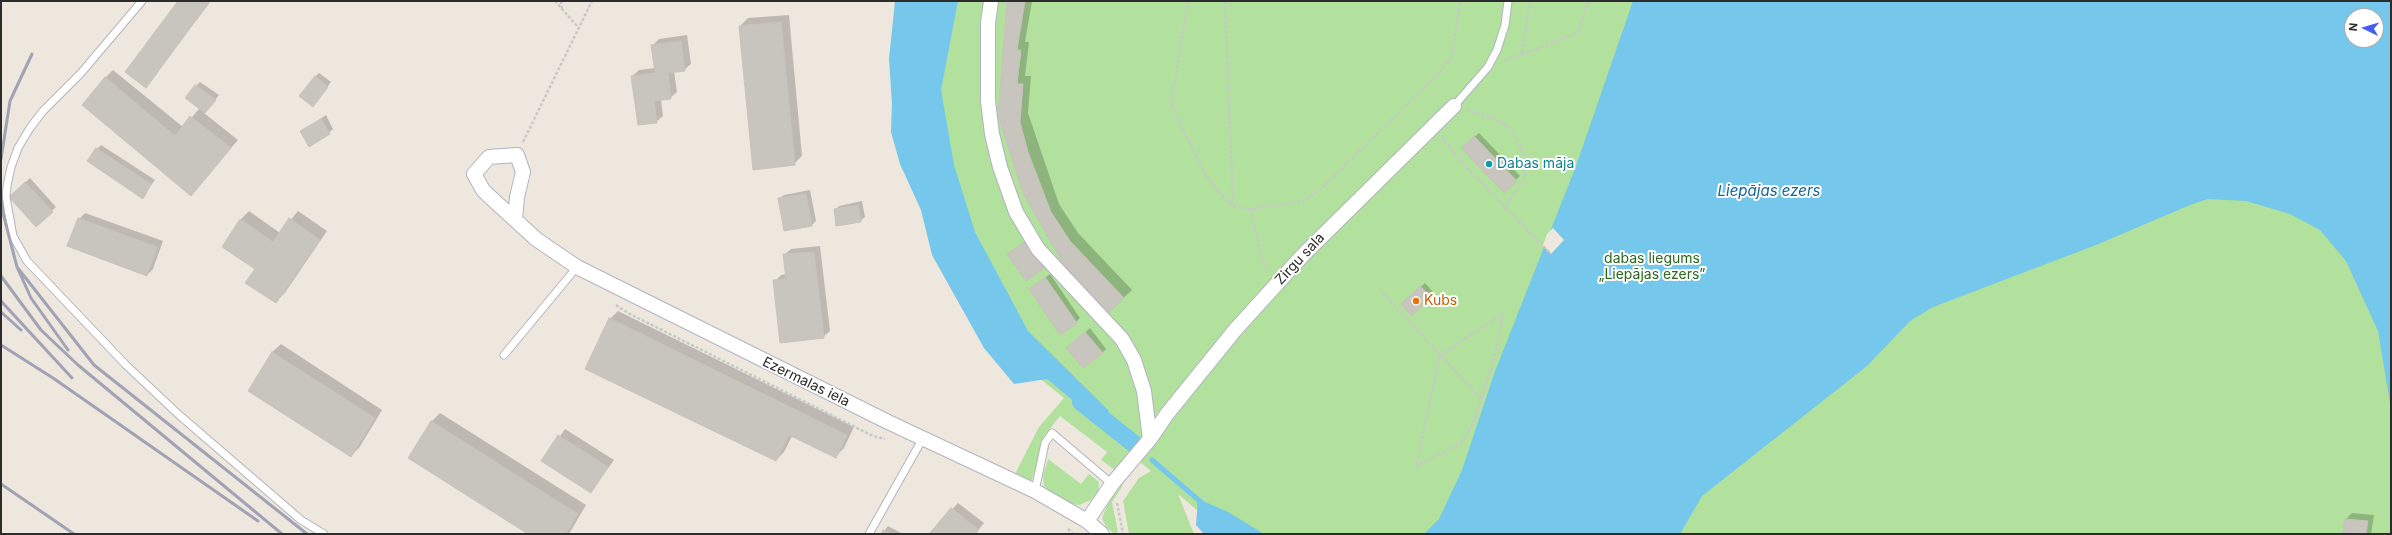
<!DOCTYPE html>
<html>
<head>
<meta charset="utf-8">
<style>
  body { margin:0 }
  #map { position:relative; width:2392px; height:535px; overflow:hidden; background:#ede7de; font-family:Inter,sans-serif }
  canvas { display:block }
  .frame { position:absolute; inset:0; border:2px solid #2c2c2c; pointer-events:none }
  .north { position:absolute; left:2344px; top:8px; width:40px; height:40px; box-sizing:border-box; background:#fff; border:1px solid #ababab; border-radius:50%; rotate:275deg; font-size:11px; font-weight:700; line-height:16px; text-align:center; color:#2c2c2c }
  .north::after { content:''; display:block; margin:auto; width:14px; height:18px; background:#445ef4; clip-path:polygon(50% 0,100% 100%,50% 72%,0 100%) }
</style>
</head>
<body>
<div id="map">
<canvas width="2392" height="535"></canvas>
<div class="frame"></div>
<div class="north">N</div>
</div>
<script>
const g = document.querySelector('canvas').getContext('2d');
g.lineJoin = 'round';
function paint(path, color) { g.fillStyle = color; g.fill(path, 'evenodd'); }
const shape = rows => new Path2D(rows.map(r => 'M' + r).join(''));
function stroke(path, color, width, dash) { g.strokeStyle = color; g.lineWidth = width; g.lineCap = dash ? 'butt' : 'round'; g.setLineDash(dash || []); g.stroke(path); }
function write(font, color, halo, rows, align = 'center') {
  g.font = font + ' Inter,sans-serif'; g.lineWidth = 4; g.setLineDash([]); g.textBaseline = 'middle'; g.strokeStyle = halo; g.fillStyle = color; for (const [text, x, y, turn = 0] of rows) {
    g.save(); g.translate(x, y); g.rotate((+turn || 0) * Math.PI / 180); g.textAlign = isNaN(turn) ? turn : align; if (halo) g.strokeText(text, 0, 0); g.fillText(text, 0, 0); g.restore();
  }
}
const green = shape([
  [913,1,2391,1,2391,534,1225,534,1178,494,1194,534,1129,534,1123,501,1139,478,1151,471,1128,452,1115,470,1101,460,1107,452,1060,416,1044,436,1032,480,1027,481,1015,474,1039,427,1064,398,1021,363,933,176],
  [2352,16,2376,16,2376,40,2352,40],
  [1048,459,1081,484,1089,474,1099,482,1098,491,1091,500,1079,505,1072,504,1047,489,1044,486,1043,476],
  [1122,484,1122,487,1112,502,1118,532,1115,534,1106,527,1102,518,1109,501]
]);
const water = shape([
  [895,1,958,1,941,90,954,165,975,232,1028,331,1109,411,1104,416,1094,418,1047,379,1014,384,984,348,932,255,921,210,900,164,891,132,892,104,889,59],
  [1633,1,2391,1,2391,409,2378,331,2346,261,2320,230,2290,214,2246,201,2208,199,2190,205,2096,245,1933,307,1910,321,1867,366,1702,496,1680,534,1424,534,1439,519,1462,470,1494,374,1576,166],
  [2352,16,2376,16,2376,40,2352,40],
  [1198,499,1228,512,1264,534,1204,534,1196,525]
]);
const pier = shape([
  [1553,228,1564,240,1551,254,1543,245,1547,234]
]);
const shadow = shape([
  [179,1,211,1,146,86],
  [1008,1,1032,1,1025,42,1029,42,1025,76,1031,76,1028,113,1059,204,1078,233,1132,290,1107,313,1024,193],
  [789,15,802,156,794,164,740,26,748,18],
  [687,35,691,64,684,70,674,71,677,92,670,98,661,100,663,116,656,122,632,76,639,70,656,68,652,46,659,39],
  [113,70,183,127,200,108,196,86,200,82,219,95,204,113,238,140,191,195,105,78],
  [319,73,331,82,317,101,315,77],
  [326,115,333,129,329,133,302,131],
  [1479,133,1520,176,1504,192,1462,148],
  [101,145,155,180,142,197,97,149],
  [30,178,56,207,36,226,10,197],
  [810,190,816,221,812,225,779,199,784,195],
  [862,201,865,217,860,221,835,210,839,206],
  [249,211,280,233,298,211,327,231,284,294,275,302,257,269,224,247,241,219],
  [85,213,163,241,153,269,147,275,79,219],
  [1030,238,1048,264,1044,268,1008,254],
  [820,246,830,331,823,337,775,281,781,275,787,274,784,255,791,249],
  [1050,274,1080,318,1076,322,1030,289],
  [1425,283,1434,293,1412,314,1402,304],
  [618,311,854,427,844,448,836,456,792,436,784,452,776,460,610,319],
  [1090,328,1106,349,1102,353,1072,344],
  [281,344,382,410,359,448,350,456,272,352],
  [440,413,586,505,569,534,530,534,410,458,432,421],
  [565,429,614,460,591,492,543,461],
  [958,503,984,523,975,534,930,534],
  [2352,513,2374,515,2371,534,2344,534,2346,519],
  [888,526,903,534,882,534]
]);
const stream = shape([
  [1152,460,1202,503]
]);
const canal = shape([
  [1081,402,1133,443]
]);
const building = shape([
  [178,1,210,1,146,88,125,72,178,1],
  [1007,1,1025,1,1017,50,1021,50,1017,84,1023,84,1020,122,1028,152,1051,212,1070,241,1124,298,1107,315,1062,262,1023,193,998,115,1007,1],
  [781,22,795,165,753,170,739,26,781,22],
  [681,41,685,71,668,73,671,99,654,101,657,123,638,125,631,76,655,73,651,45,681,41],
  [315,76,328,87,313,107,299,96,315,76],
  [105,77,175,136,190,116,231,148,191,196,82,105,105,77],
  [195,85,216,100,205,113,185,98,195,85],
  [321,119,330,134,309,147,300,131,321,119],
  [1474,136,1517,181,1504,193,1461,148,1474,136],
  [96,148,151,184,143,199,87,161,96,148],
  [25,182,53,212,36,227,9,197,25,182],
  [806,194,812,226,784,231,778,198,806,194],
  [858,205,861,222,836,226,834,209,858,205],
  [78,218,157,247,147,276,67,246,78,218],
  [289,218,320,240,276,303,245,283,255,269,222,247,240,219,273,242,289,218],
  [1026,241,1044,268,1026,281,1007,254,1026,241],
  [814,252,824,338,780,343,773,280,786,279,783,254,814,252],
  [1045,277,1077,323,1060,335,1029,289,1045,277],
  [1420,286,1431,297,1412,316,1401,304,1420,286],
  [609,318,847,435,836,458,789,435,776,461,585,369,609,318],
  [1085,332,1103,353,1083,368,1066,348,1085,332],
  [272,352,375,418,351,457,248,391,272,352],
  [431,421,578,514,566,534,528,534,408,458,431,421],
  [558,435,608,467,591,493,541,461,558,435],
  [951,508,979,530,975,534,929,534,951,508],
  [2345,519,2368,521,2366,534,2343,534,2345,519],
  [883,530,892,534,881,534,883,530]
]);
const path = shape([
  [555,1,578,27],
  [561,1,562,8],
  [1188,1,1171,104,1205,174,1222,196,1235,207,1251,209,1304,201,1322,188,1442,70,1452,57,1460,1],
  [1225,1,1233,205],
  [1522,54,1578,33,1588,1],
  [1505,60,1522,54,1530,1],
  [1467,110,1492,117,1509,127,1519,143,1526,160,1525,178,1505,207],
  [1441,137,1466,167,1551,254],
  [523,142,592,1],
  [1251,209,1261,256,1267,272],
  [1380,290,1481,399],
  [616,305,628,313,873,436,885,439],
  [1503,314,1492,366,1472,426,1461,443,1416,466,1440,355,1503,314],
  [1117,503,1123,534],
  [1068,529,1073,534]
]);
const service = shape([
  [142,1,81,73,43,111,30,128,18,148,11,167,7,186,6,197,13,236,27,261,126,365,178,414,301,520,324,534],
  [1454,106,1488,67,1497,50,1505,25,1508,1],
  [504,355,577,267],
  [1035,491,1045,443,1052,433,1112,484],
  [869,534,923,438]
]);
const minor = shape([
  [991,1,988,23,988,101,992,134,1000,167,1016,212,1038,249,1122,339,1134,360,1144,391,1150,439],
  [515,219,517,197,523,172,517,155,489,157,474,174,483,190,488,195,536,239,577,267,888,422,1035,491,1087,521,1102,534],
  [1087,521,1112,484,1150,439,1167,414,1235,330,1303,255,1454,106]
]);
const rail = shape([
  [1,159,10,101,32,54],
  [1,193,3,213,17,267,31,298,68,350],
  [17,267,94,365,307,534],
  [1,276,41,330,78,365,282,534],
  [1,301,72,378],
  [1,312,21,330],
  [1,345,53,378,258,521],
  [1,484,74,534]
]);
const markers = [
  [1489,164,4,"#0f9aa8"],
  [1416,301,4,"#e8710a"]
];
const cultureNames = [
  ["Dabas māja",1497,164]
];
const streetNames = [
  ["Zirgu sala",1300,259,-47],
  ["Ezermalas iela",806,382,26]
];
const parkNames = [
  ["dabas liegums",1652,259],
  ["„Liepājas ezers”",1652,275]
];
const foodNames = [
  ["Kubs",1424,301]
];
const waterNames = [
  ["Liepājas ezers",1769,191]
];
paint(green, '#b1e19d');
paint(water, '#75c7eb');
paint(pier, '#ede7de');
paint(shadow, '#0003');
stroke(stream, '#75c7eb', 5);
stroke(canal, '#75c7eb', 18);
paint(building, '#c8c4be');
stroke(building, '#c8c3b8', 1);
stroke(service, '#b2b4bf', 9);
stroke(minor, '#b2b4bf', 16);
stroke(path, '#c8c8c8', 2.5, [3, 2]);
stroke(service, '#fff', 7);
stroke(minor, '#fff', 14);
stroke(rail, '#a1a3b5', 3);
for (const [x, y, r, color] of markers) { const dot = new Path2D(); dot.arc(x, y, r, 0, 2 * Math.PI); g.fillStyle = color; g.fill(dot); stroke(dot, '#fff', 1.5); }
write('14px', '#0d838f', '#fff', cultureNames, 'left');
write('14px', '#2c2c2c', '#fff', streetNames);
write('14px', '#29671d', '#fff', parkNames);
write('14px', '#c56008', '#fff', foodNames, 'left');
write('italic 15px', '#126599', '#fff', waterNames);
</script>
</body>
</html>
